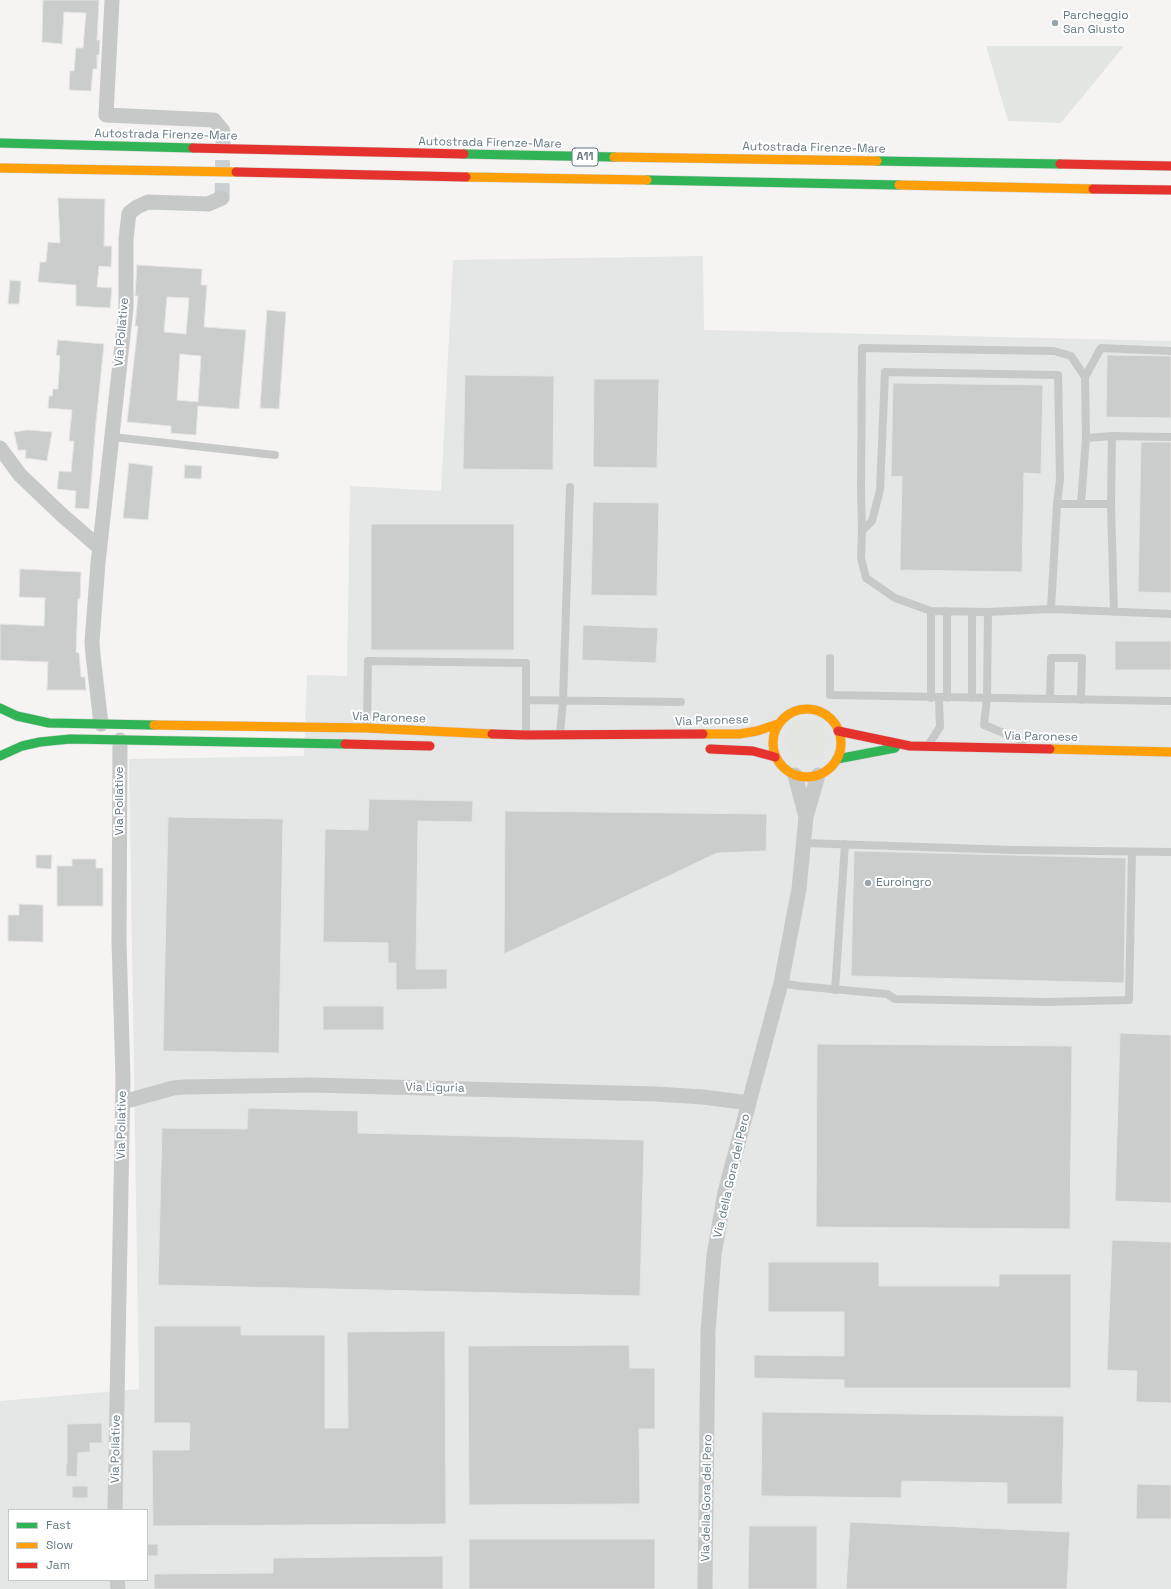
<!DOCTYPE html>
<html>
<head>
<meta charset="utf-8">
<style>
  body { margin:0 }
  #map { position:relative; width:1171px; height:1589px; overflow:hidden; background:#f5f4f3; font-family:"Space Grotesk",sans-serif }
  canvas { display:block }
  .legend { position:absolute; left:8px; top:1509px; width:140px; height:72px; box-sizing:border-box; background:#fff; border:1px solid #c2c9cd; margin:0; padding:5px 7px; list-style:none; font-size:12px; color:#667982 }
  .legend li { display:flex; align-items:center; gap:8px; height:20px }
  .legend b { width:20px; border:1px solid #c2c9cd }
</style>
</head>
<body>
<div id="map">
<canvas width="1171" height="1589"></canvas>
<ul class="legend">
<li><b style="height:5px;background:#30b455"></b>Fast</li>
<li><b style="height:5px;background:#ff9f0a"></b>Slow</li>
<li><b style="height:5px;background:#e5322d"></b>Jam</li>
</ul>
</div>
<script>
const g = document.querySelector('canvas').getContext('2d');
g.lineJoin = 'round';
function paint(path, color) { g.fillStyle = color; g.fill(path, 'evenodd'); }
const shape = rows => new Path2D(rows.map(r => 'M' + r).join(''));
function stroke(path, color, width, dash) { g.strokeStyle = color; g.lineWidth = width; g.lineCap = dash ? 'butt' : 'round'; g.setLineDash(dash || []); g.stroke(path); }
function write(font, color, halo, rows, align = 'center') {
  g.font = font + ' "Space Grotesk",sans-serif'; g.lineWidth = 4; g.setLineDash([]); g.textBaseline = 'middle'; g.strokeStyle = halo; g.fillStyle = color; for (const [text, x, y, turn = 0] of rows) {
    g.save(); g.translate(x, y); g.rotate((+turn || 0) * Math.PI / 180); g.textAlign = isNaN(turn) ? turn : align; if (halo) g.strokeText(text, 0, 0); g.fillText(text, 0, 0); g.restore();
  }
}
const built = shape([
  [703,256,704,330,1171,341,1171,1589,0,1589,0,1401,139,1389,129,759,304,756,307,675,347,676,350,486,441,491,453,260],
  [9,1510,147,1510,147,1580,9,1580]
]);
const green = shape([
  [986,46,1124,46,1061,123,1008,121],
  '786 740a20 20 0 1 1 40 0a20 20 0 1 1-40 0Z'
]);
const building = shape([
  [43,0,99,0,97,40,100,40,99,55,97,55,97,69,93,69,91,91,69,90,70,71,74,71,76,48,83,48,86,13,64,12,62,44,42,42,43,0],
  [58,198,105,199,104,246,112,246,111,267,99,266,97,287,112,288,110,308,76,306,76,285,38,282,40,262,46,262,48,242,60,243,58,198],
  [137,265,202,269,201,285,207,285,204,327,246,330,239,409,198,406,196,435,171,433,171,426,127,422,138,326,135,326,138,296,135,296,137,265],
  [167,297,189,298,186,334,164,332,167,297],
  [180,354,201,356,198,402,177,400,180,354],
  [10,280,21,281,19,304,8,304,10,280],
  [267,310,286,312,279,409,260,408,267,310],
  [58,340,104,344,96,422,89,509,75,508,76,491,57,489,59,471,71,472,74,441,69,441,72,410,48,408,49,396,52,396,53,389,58,389,60,356,56,355,58,340],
  [1107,355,1171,356,1171,418,1106,417,1107,355],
  [465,375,554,376,553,470,463,469,465,375],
  [594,379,659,379,657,468,593,467,594,379],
  [893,383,1043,385,1041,474,1024,473,1022,572,900,570,902,476,891,477,893,383],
  [28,430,52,432,47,461,25,458,26,450,18,450,14,432,28,430],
  [1141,442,1171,442,1171,593,1138,592,1141,442],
  [129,463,153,466,148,520,123,518,129,463],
  [185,465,202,466,201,479,184,478,185,465],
  [593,502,659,503,657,596,591,595,593,502],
  [371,524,514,524,514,650,371,650,371,524],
  [20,569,81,572,80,599,78,599,76,652,79,653,81,677,85,677,86,690,47,690,48,662,0,660,0,624,44,626,45,598,19,597,20,569],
  [583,625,658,628,656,663,582,660,583,625],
  [1115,641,1171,641,1171,670,1115,670,1115,641],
  [369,799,473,801,472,822,418,821,416,969,447,969,447,989,396,990,396,963,388,963,388,943,323,942,325,829,368,830,369,799],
  [505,811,767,814,766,851,717,853,504,954,505,811],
  [168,817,283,819,279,1053,163,1051,168,817],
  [854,851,1126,858,1124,983,851,976,854,851],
  [36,855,52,855,51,869,36,868,36,855],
  [72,859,96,859,96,868,103,868,103,906,57,906,57,866,72,866,72,859],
  [19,904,43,905,43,942,8,941,8,915,19,915,19,904],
  [323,1006,384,1006,384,1030,323,1030,323,1006],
  [1120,1033,1171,1035,1171,1203,1115,1201,1120,1033],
  [817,1044,1072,1046,1070,1229,816,1227,817,1044],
  [248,1108,358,1111,358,1133,644,1140,640,1296,158,1285,162,1128,247,1129,248,1108],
  [1112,1240,1171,1242,1171,1403,1136,1402,1137,1371,1107,1370,1112,1240],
  [768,1262,879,1262,879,1286,999,1286,999,1274,1071,1274,1071,1388,844,1388,844,1380,754,1378,754,1355,844,1356,844,1312,768,1312,768,1262],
  [154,1326,241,1326,241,1335,325,1335,325,1428,348,1428,347,1332,445,1331,446,1524,153,1526,152,1450,189,1450,190,1423,154,1423,154,1326],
  [629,1345,630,1368,655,1368,655,1429,639,1429,640,1504,469,1505,468,1346,629,1345],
  [762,1412,1064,1416,1062,1504,1007,1504,1007,1483,902,1481,901,1498,761,1496,762,1412],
  [102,1423,102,1443,90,1443,90,1452,78,1453,77,1477,66,1476,66,1464,67,1464,67,1424,102,1423],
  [1137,1484,1171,1485,1171,1519,1136,1519,1137,1484],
  [72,1486,88,1486,88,1498,72,1498,72,1486],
  [850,1522,1070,1532,1067,1589,846,1589,850,1522],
  [749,1526,817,1526,817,1589,748,1589,749,1526],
  [469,1539,655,1539,655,1589,469,1589,469,1539],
  [147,1544,158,1544,158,1556,147,1556,147,1544],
  [443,1556,443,1589,154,1589,154,1574,273,1573,273,1558,443,1556]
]);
const streetTunnel = shape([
  [222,198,223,139]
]);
const lane = shape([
  [1085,377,1101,348,1171,351],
  [1112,436,1111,504,1114,612],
  [113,437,275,455],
  [1086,438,1112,436,1171,437],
  [1057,504,1111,504],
  [862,531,861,490,862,348,1054,351,1071,356,1085,377,1086,438,1081,503],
  [1051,609,1057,504,1060,479,1058,375,885,372,880,490,872,521,862,531,861,558,866,578,895,598,931,611,988,612,1051,609,1171,614],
  [988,612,987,698,984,725,1023,741],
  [830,658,830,695,1171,701],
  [931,698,931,611],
  [947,698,947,611],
  [972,698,972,612],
  [1050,699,1051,658,1082,658,1081,700],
  [526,700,681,702],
  [367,727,368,661,526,663,526,734],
  [560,734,563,701,570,487],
  [929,744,940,727,939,698],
  [803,843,1013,850,1171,852],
  [781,983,799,986,887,994,895,999,1046,1002,1129,1000,1132,852],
  [835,990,845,844]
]);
const street = shape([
  [112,0,106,115,214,120,223,131],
  [0,448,20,475,62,515,100,548],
  [101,724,93,655,92,642,98,563,126,308,126,239,129,213,137,207,148,202,208,204,222,198],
  [795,775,806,817],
  [123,1102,173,1088,184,1087,311,1085,656,1094,703,1097,749,1103],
  [115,1510,123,1079,119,941,120,740],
  [117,1580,118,1589],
  [705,1589,708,1332,714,1255,725,1192,781,983,799,889,806,817,818,775]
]);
const fast = shape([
  [0,143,193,148],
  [464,154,614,157],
  [877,161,1060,164],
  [647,180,899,185],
  [0,708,17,716,49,723,154,725],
  [0,756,22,746,40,742,70,739,345,744],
  [837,759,895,748]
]);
const slow = shape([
  [614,157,877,161],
  [0,168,236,172],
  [466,177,647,180],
  [899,185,1093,189],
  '773 743a34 34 0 1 1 68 0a34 34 0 1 1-68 0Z',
  [154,725,367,728,492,734],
  [703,734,739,734,757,731,778,724],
  [1050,749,1171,752]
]);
const jam = shape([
  [193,148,464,154],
  [1060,164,1171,166],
  [236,172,466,177],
  [1093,189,1171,190],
  [838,731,910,746,1050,749],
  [492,734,526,735,703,734],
  [345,744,430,746],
  [710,749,753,751,775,757]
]);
const markers = [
  [1055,23,4,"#98a4aa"],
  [868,883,4,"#98a4aa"]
];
const shields = [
  [585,157,26]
];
const shieldNames = [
  ["A11",585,157]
];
const poiNames = [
  ["Parcheggio",1063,16],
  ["San Giusto",1063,30],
  ["Euroingro",876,883]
];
const streetNames = [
  ["Autostrada Firenze-Mare",166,135,1],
  ["Autostrada Firenze-Mare",490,143,1],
  ["Autostrada Firenze-Mare",814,148,1],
  ["Via Pollative",122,332,-85],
  ["Via Paronese",389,718,2],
  ["Via Paronese",712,721,-2],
  ["Via Paronese",1041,737,1],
  ["Via Pollative",120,801,-90],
  ["Via Liguria",435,1088,1],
  ["Via Pollative",122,1125,-89],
  ["Via della Gora del Pero",732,1176,-77],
  ["Via Pollative",116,1449,-89],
  ["Via della Gora del Pero",707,1498,-89]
];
paint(built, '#e5e6e6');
paint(green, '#e4e6e1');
paint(building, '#cbcccc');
stroke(building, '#e4e4e3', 1);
stroke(streetTunnel, '#cacfd1', 15, [15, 8]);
stroke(fast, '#d0d1d1', 10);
stroke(slow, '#d0d1d1', 10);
stroke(jam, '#d0d1d1', 10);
stroke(lane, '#c7c9c8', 8);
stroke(street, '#c7c9c8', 15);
stroke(fast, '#30b455', 9);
stroke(slow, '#ff9f0a', 9);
stroke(jam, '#e5322d', 9);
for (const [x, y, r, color] of markers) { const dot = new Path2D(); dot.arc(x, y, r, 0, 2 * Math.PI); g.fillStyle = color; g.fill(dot); stroke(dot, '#fff', 1.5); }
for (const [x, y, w] of shields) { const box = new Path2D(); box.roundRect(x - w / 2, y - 9, w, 18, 3); g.fillStyle = '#fff'; g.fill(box); stroke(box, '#667982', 1); }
write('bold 11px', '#667982', null, shieldNames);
write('12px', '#667982', '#fff', poiNames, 'left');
write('12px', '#667982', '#fff', streetNames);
</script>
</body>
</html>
